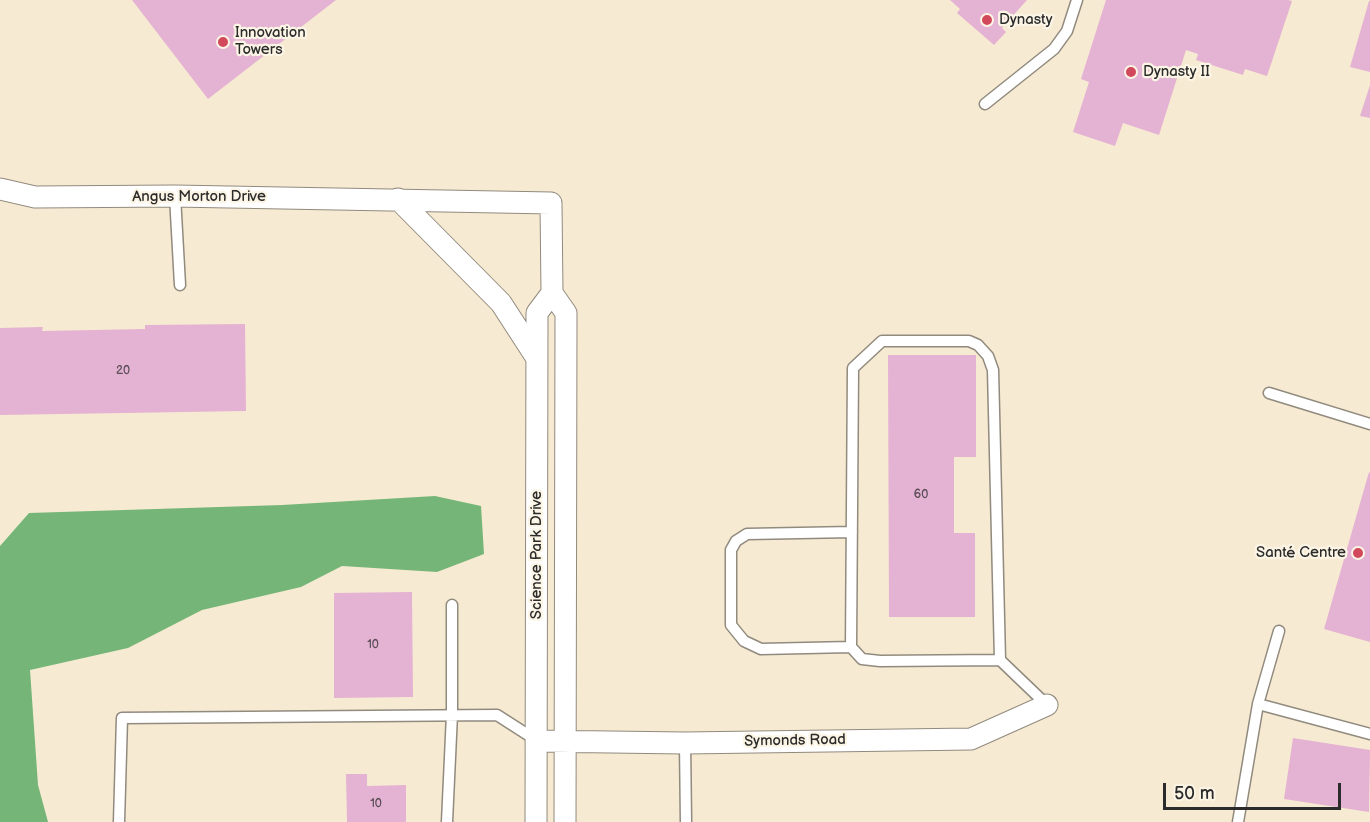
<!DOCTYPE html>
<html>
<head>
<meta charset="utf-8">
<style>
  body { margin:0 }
  #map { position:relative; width:1370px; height:822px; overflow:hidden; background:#f7ead2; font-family:"Balsamiq Sans",sans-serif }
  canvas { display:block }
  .scale { position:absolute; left:1163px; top:783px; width:178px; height:27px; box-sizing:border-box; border:3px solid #2b2b2b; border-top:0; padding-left:8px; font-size:18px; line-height:21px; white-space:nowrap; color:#2b2b2b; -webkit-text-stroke:4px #fcf5e5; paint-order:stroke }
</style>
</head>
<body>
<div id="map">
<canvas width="1370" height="822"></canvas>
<div class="scale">50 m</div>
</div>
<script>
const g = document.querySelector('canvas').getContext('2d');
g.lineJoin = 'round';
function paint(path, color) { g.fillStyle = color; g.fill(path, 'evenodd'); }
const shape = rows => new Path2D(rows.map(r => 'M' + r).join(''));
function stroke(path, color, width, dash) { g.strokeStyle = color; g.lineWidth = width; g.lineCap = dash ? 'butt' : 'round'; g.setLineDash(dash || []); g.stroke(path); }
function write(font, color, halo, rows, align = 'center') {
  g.font = font + ' "Balsamiq Sans",sans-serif'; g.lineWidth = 4.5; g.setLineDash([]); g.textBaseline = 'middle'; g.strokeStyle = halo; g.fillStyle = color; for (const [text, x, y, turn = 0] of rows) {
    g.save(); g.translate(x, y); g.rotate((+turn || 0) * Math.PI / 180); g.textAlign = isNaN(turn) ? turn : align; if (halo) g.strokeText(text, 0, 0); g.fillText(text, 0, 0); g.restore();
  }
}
const forest = shape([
  [435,496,481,506,484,554,437,572,342,566,301,587,202,610,128,648,30,670,38,785,48,822,0,822,0,546,29,513,282,505]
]);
const building = shape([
  [132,0,336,0,208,99],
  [950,0,1027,0,1002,28,1006,32,994,45,957,13,960,9],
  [1106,0,1288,0,1292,1,1267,76,1245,69,1243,75,1196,60,1198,54,1186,50,1159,135,1123,123,1115,146,1073,132,1089,82,1081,79],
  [1369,1,1370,1,1370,72,1350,67],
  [1370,85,1370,118,1360,116],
  [245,324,246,411,0,415,0,328,43,327,42,331,145,329,145,325],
  [888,355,976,355,976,457,954,457,954,533,975,533,975,617,889,617],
  [1369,472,1370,473,1370,642,1324,629],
  [412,592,413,697,334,698,334,593],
  [1293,738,1370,750,1369,812,1284,799],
  [346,774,367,774,367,786,406,785,406,822,347,822]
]);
const service = shape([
  [985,104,1054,49,1067,31,1077,0],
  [175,196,180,285],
  [1269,393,1370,424],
  [851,647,761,649,744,641,731,625,731,550,736,541,747,534,852,532],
  [1000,660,993,370,988,356,978,345,969,341,882,341,853,368,851,647,862,659,880,661,1000,660,1047,705],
  [1258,704,1370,734],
  [685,743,686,822],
  [119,822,122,718,497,715,536,740],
  [447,822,452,714,452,605],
  [1238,822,1258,704,1279,631]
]);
const minor = shape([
  [0,189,35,197,175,196,551,203,552,293,566,313,565,822],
  [398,199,501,303,536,357],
  [536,741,685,743,971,739,1047,705],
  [536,822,537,313,552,293]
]);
const markers = [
  [987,20,6,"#d1495b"],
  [223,42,6,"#d1495b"],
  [1131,72,6,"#d1495b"],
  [1358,553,6,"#d1495b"]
];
const numberNames = [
  ["20",123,371],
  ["60",921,495],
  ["10",373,645],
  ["10",376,804]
];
const poiNames = [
  ["Dynasty",999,20],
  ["Innovation",235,33],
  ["Towers",235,50],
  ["Dynasty II",1143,72],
  ["Santé Centre",1346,553,"right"]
];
const streetNames = [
  ["Angus Morton Drive",199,197],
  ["Science Park Drive",537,555,-90],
  ["Symonds Road",795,741,-1]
];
paint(forest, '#75b678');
paint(building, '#e4b2d2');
stroke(service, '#918a7e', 13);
stroke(minor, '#918a7e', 23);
stroke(service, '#fff', 10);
stroke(minor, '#fff', 21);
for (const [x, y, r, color] of markers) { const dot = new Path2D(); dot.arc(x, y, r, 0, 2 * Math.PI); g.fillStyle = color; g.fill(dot); stroke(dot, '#fcf5e5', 2); }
write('12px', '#594d55', null, numberNames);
write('15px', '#2b2b2b', '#fcf5e5', poiNames, 'left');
write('15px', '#2b2b2b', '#fcf5e5', streetNames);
</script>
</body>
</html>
